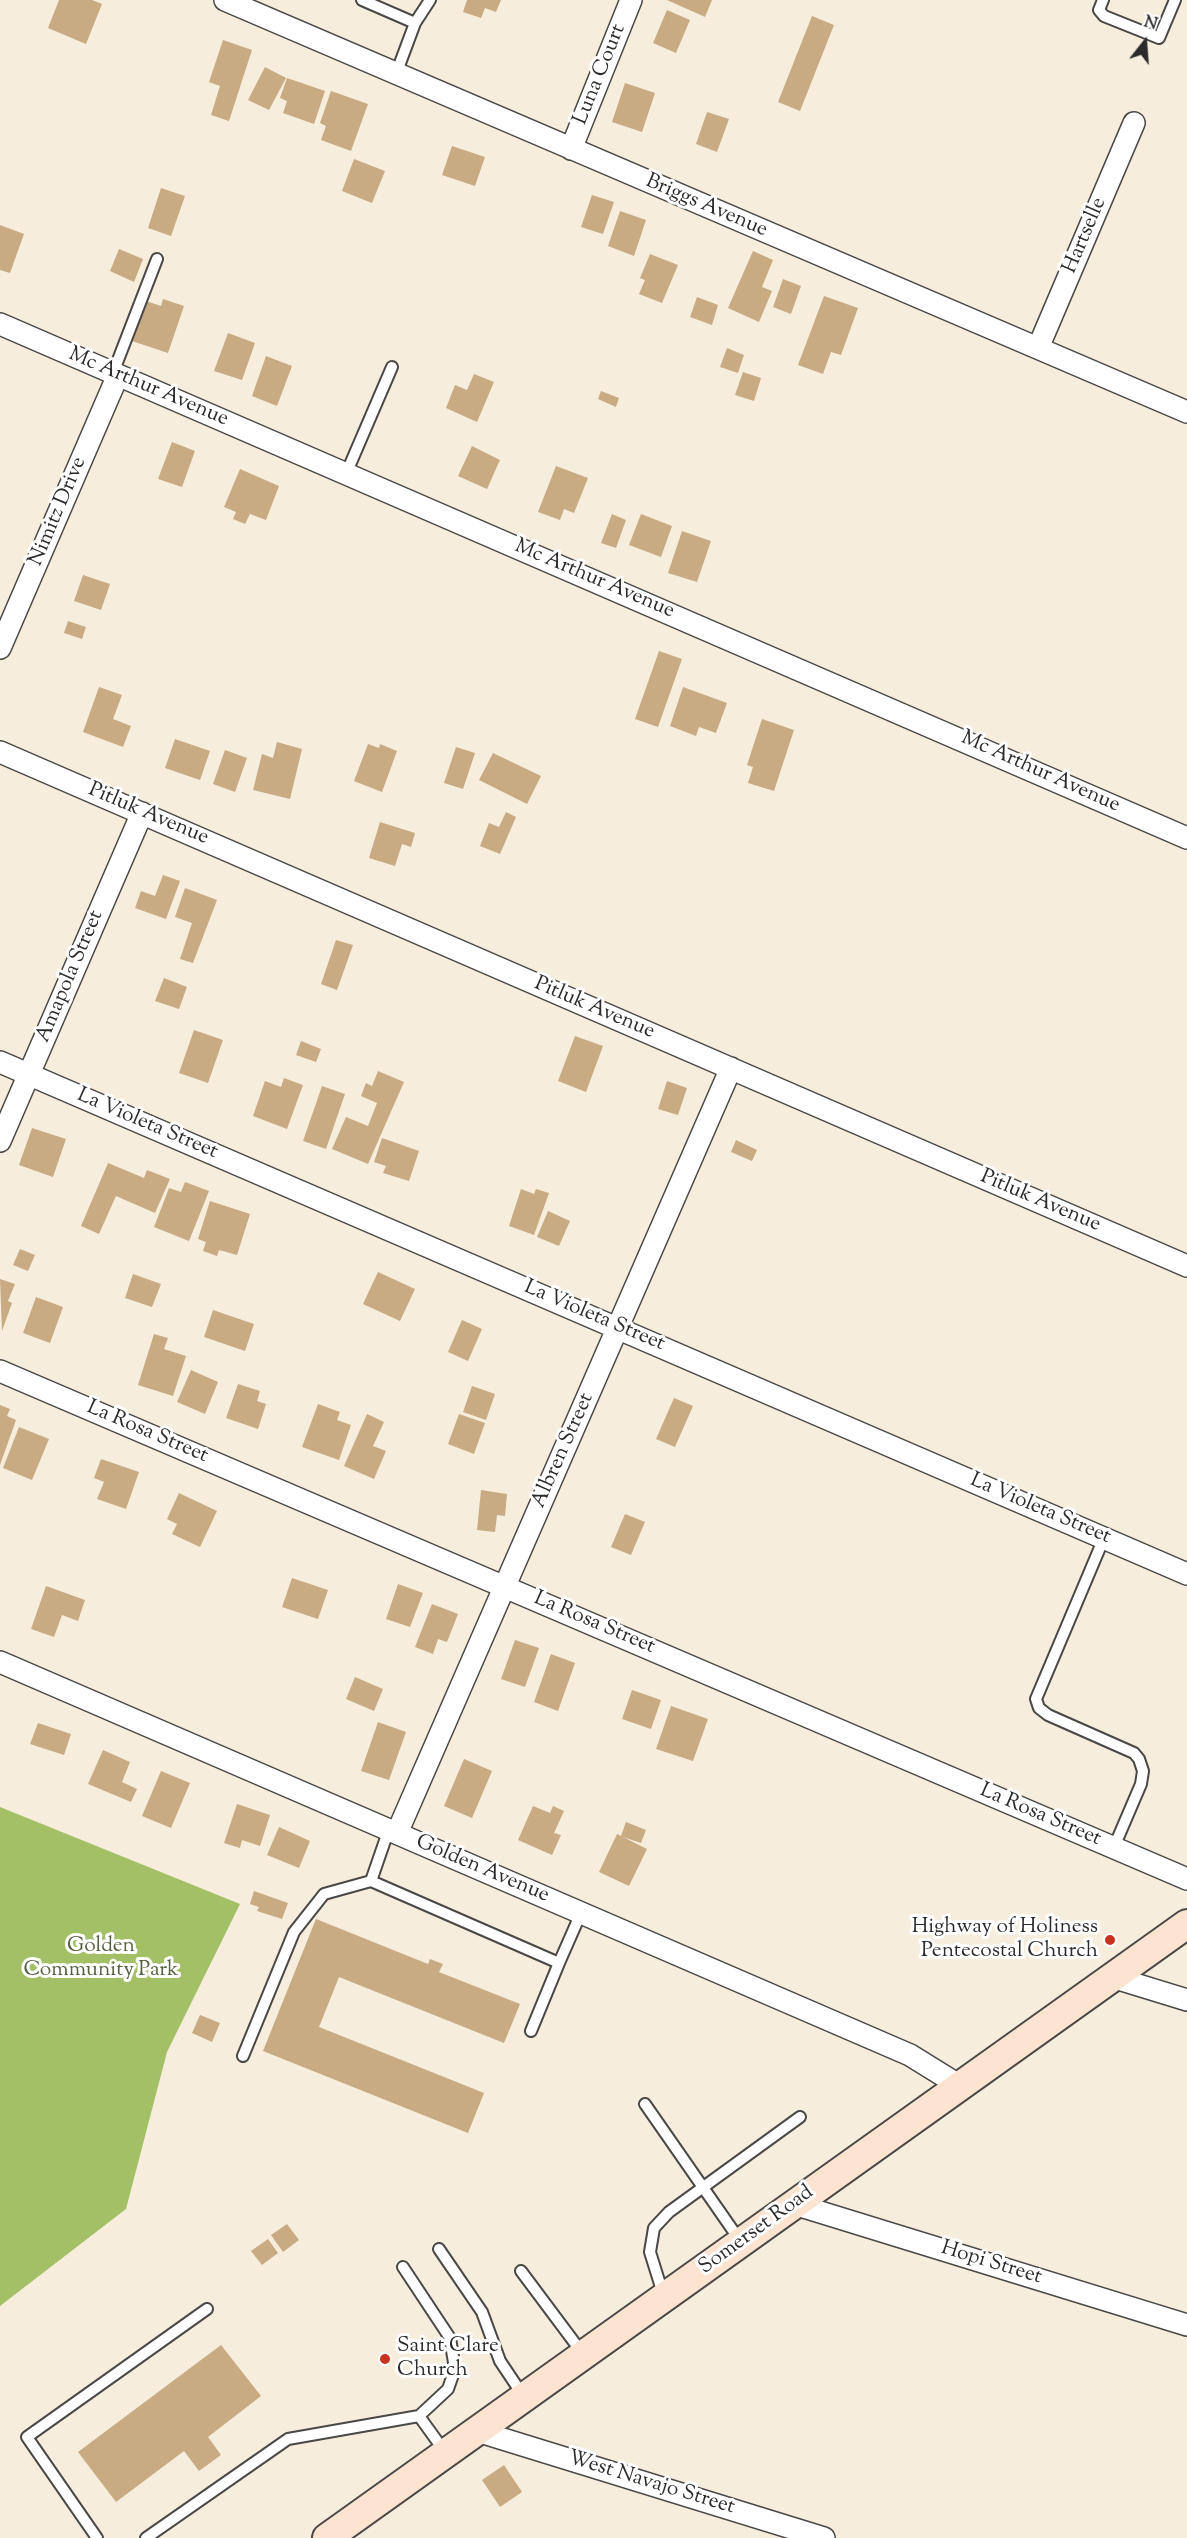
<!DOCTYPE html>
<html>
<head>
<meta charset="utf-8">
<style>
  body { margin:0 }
  #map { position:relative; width:1187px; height:2538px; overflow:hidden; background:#f6eddc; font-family:"Sorts Mill Goudy",serif }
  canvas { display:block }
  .north { position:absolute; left:1115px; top:12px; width:60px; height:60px; -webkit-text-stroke:4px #fff; paint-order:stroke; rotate:17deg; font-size:16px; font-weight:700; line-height:24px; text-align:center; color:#2b2b2b }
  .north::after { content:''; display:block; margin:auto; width:21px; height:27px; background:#2b2b2b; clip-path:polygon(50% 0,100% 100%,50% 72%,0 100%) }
</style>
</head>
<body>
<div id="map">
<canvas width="1187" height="2538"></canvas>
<div class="north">N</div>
</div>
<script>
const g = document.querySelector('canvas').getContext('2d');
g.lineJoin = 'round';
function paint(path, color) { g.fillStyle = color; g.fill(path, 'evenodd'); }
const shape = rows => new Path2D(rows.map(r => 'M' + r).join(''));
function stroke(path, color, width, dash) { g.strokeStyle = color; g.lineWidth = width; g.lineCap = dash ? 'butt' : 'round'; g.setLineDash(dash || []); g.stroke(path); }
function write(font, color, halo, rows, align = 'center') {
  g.font = font + ' "Sorts Mill Goudy",serif'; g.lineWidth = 6; g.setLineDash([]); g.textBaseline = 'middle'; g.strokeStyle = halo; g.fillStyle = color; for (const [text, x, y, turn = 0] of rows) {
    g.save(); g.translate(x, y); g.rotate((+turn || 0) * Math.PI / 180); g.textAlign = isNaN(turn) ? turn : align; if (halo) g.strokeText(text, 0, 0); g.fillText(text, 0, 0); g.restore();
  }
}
const green = shape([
  [0,1807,240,1904,167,2052,126,2209,0,2306]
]);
const building = shape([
  [59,0,92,0,102,4,86,44,48,28],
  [467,0,501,0,496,12,485,8,481,18,463,12],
  [667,0,712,0,705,17],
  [667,10,690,20,676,53,653,43],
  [812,16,834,25,800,111,778,102],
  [223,40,252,50,229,121,211,115,220,86,209,82],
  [265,67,286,78,269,110,248,100],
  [287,78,325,91,314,124,283,113,287,101,280,98],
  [625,83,655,93,642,132,612,122],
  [331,91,368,104,351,151,321,140,326,126,320,123],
  [707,112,729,119,717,152,696,144],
  [452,146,485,157,475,186,442,175],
  [354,159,385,171,372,203,342,191],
  [161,188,185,196,171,236,148,228],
  [592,195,614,202,603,234,581,227],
  [620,211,646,220,634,256,608,246],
  [0,225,24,234,10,273,0,270],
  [119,249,143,259,134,282,110,271],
  [753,251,773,260,762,287,772,291,759,322,728,308],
  [650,254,678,265,662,303,639,294,645,280,640,278],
  [783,279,801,286,791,314,773,307],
  [824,296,858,308,841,355,831,352,823,374,798,365],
  [697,297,718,305,712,325,690,317],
  [163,299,184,306,168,353,132,341,146,301,161,306],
  [228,333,255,343,242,380,214,371],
  [727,348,744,355,738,373,720,367],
  [266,356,292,366,277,406,252,396],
  [743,372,761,378,754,401,735,395],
  [474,374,494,382,477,422,446,408,455,385,467,390],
  [601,391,619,398,616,407,598,399],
  [172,442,195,451,182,487,158,479],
  [472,446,500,460,487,489,458,476],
  [556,466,588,478,574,513,564,509,560,520,538,512],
  [240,469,279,486,266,520,250,514,245,524,233,519,236,512,224,507],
  [612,514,626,520,616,548,601,543],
  [641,514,672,526,661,557,629,545],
  [682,531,711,541,697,582,668,573],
  [83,575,110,584,101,610,74,601],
  [68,621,86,627,82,639,64,633],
  [659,651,682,659,658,727,635,719],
  [99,687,122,695,113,719,131,726,123,747,83,732],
  [683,687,727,703,716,733,699,727,696,736,670,726],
  [762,719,794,730,774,791,748,783,753,767,747,765],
  [175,739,210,751,200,780,165,768],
  [277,742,302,749,290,799,253,790,262,754,273,758],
  [368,744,379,748,380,744,397,751,382,792,354,781],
  [456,747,475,753,463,789,444,783],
  [225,750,247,758,235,792,213,784],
  [493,753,541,776,527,804,479,780],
  [506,812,516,817,500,854,480,846,489,823,499,827],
  [380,822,415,833,411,847,402,844,395,866,369,858],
  [163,875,180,881,166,919,135,908,141,891,155,896],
  [185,888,217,900,193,963,180,959,192,923,175,917],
  [336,940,353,945,337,990,321,984],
  [164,978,187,987,179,1009,155,1001],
  [194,1030,223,1040,208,1083,179,1073],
  [575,1036,603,1046,586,1092,558,1081],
  [301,1041,321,1049,316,1062,296,1055],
  [378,1071,404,1082,368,1164,332,1149,346,1117,368,1126,377,1103,361,1096,366,1083,372,1086],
  [284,1078,303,1085,287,1129,253,1116,265,1081,281,1087],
  [667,1081,687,1088,678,1115,658,1109],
  [322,1086,345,1094,326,1149,303,1141],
  [32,1128,66,1139,53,1177,19,1165],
  [382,1138,419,1151,409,1181,383,1173,386,1166,374,1162],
  [736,1140,757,1150,752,1161,731,1152],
  [108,1163,144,1178,147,1170,170,1179,155,1213,116,1196,99,1234,81,1226],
  [185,1182,209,1191,189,1241,154,1227,169,1188,181,1192],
  [521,1189,534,1194,536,1189,549,1193,534,1235,509,1226],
  [210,1201,250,1214,237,1255,219,1250,217,1256,203,1251,206,1242,198,1239],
  [548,1211,570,1221,559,1246,537,1237],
  [20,1249,35,1255,28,1271,13,1265],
  [378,1272,415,1289,400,1321,363,1304],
  [133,1274,161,1284,152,1307,125,1298],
  [0,1279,15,1284,8,1301,12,1303,2,1331],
  [36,1297,63,1307,50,1343,23,1333],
  [213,1310,254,1324,245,1351,204,1337],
  [462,1320,482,1329,468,1361,448,1352],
  [154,1334,168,1338,164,1349,186,1356,173,1396,138,1385],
  [191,1370,218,1382,205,1414,177,1402],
  [238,1384,260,1391,257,1401,266,1404,258,1429,226,1418],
  [472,1386,495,1394,486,1420,463,1412],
  [674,1398,693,1406,675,1447,656,1439],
  [318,1404,340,1412,337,1420,351,1425,339,1460,302,1447],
  [0,1405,10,1409,7,1416,16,1420,0,1465],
  [367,1414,384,1422,373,1446,386,1451,374,1479,344,1466],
  [459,1414,485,1423,474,1454,448,1444],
  [19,1427,49,1439,32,1480,3,1468],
  [101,1459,139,1472,126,1509,97,1499,104,1482,94,1478],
  [481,1490,507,1494,505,1516,497,1515,495,1532,477,1530],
  [179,1493,217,1511,200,1547,172,1534,177,1524,167,1519],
  [625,1514,645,1522,631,1555,611,1547],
  [292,1578,328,1590,318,1619,282,1607],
  [398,1584,423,1593,410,1627,386,1619],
  [46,1586,85,1600,78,1621,62,1615,54,1637,31,1629],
  [432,1604,458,1614,447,1642,438,1639,433,1654,415,1647],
  [515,1640,539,1648,525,1687,501,1679],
  [551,1654,575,1663,558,1711,534,1702],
  [355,1677,383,1689,374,1711,346,1699],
  [632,1690,661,1700,651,1729,622,1719],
  [671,1706,708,1719,693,1761,656,1749],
  [378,1722,406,1732,389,1780,361,1771],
  [38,1723,71,1734,64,1755,30,1744],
  [103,1750,130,1762,122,1782,137,1789,131,1802,88,1784],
  [464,1759,492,1771,472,1818,444,1806],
  [161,1771,190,1783,171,1828,142,1816],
  [237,1804,270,1815,260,1846,242,1840,240,1848,224,1843],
  [533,1806,550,1813,553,1806,564,1811,554,1833,561,1835,552,1855,518,1840],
  [626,1822,646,1830,641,1843,623,1837,647,1849,629,1886,599,1872,617,1834,621,1836],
  [279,1827,310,1841,299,1868,267,1855],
  [254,1891,288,1903,282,1919,257,1911,259,1907,250,1904],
  [316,1919,428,1964,430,1959,443,1964,439,1972,520,2004,504,2043,339,1977,319,2027,484,2093,468,2133,263,2051],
  [200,2015,220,2023,212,2042,192,2033],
  [287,2224,299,2240,283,2252,271,2235],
  [268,2239,278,2253,262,2265,251,2251],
  [221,2345,261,2396,208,2437,221,2455,199,2471,184,2451,116,2502,78,2452],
  [504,2465,522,2492,500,2507,482,2480]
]);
const service = shape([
  [362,0,415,23],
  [1103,0,1099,10,1104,16,1159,38,1175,0],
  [396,74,415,23,430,0],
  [113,373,157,259],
  [346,474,392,367],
  [1104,1538,1036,1699,1039,1708,1048,1715,1134,1753,1139,1759,1143,1771,1141,1784,1114,1847],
  [389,1829,371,1881,559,1963,581,1913],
  [531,2031,559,1963],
  [243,2056,294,1932,324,1894,371,1881],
  [645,2104,741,2242],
  [439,2249,482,2312,500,2361,524,2397],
  [403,2267,450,2338,455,2369,448,2389,419,2416],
  [521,2271,583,2354],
  [664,2297,650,2252,654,2228,669,2212,800,2117],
  [97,2538,27,2437,207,2309],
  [146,2538,288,2439,419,2416,445,2452]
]);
const minor = shape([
  [225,0,1187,412],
  [571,149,631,0],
  [0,324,1187,838],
  [1038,348,1134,123],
  [0,648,118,375],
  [0,752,1187,1266],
  [0,1062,1187,1574],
  [0,1141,142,813],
  [0,1371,1187,1879],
  [0,1662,910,2055,960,2086],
  [397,1833,731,1068],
  [1112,1977,1187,2000],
  [794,2204,1187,2325],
  [477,2431,824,2538]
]);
const secondary = shape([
  [327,2538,1187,1924]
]);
const markers = [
  [1110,1940,6,"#c8321e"],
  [385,2359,6,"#c8321e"]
];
const streetNames = [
  ["Luna Court",601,75,-68],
  ["Briggs Avenue",706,207,23],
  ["Hartselle",1086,236,-67],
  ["Mc Arthur Avenue",148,388,23],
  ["Nimitz Drive",59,512,-67],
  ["Mc Arthur Avenue",594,580,23],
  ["Mc Arthur Avenue",1040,773,24],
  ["Pitluk Avenue",148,815,23],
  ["Amapola Street",71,977,-67],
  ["Pitluk Avenue",594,1009,23],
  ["La Violeta Street",147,1125,23],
  ["Pitluk Avenue",1040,1202,23],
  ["La Violeta Street",594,1317,23],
  ["La Rosa Street",147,1433,23],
  ["Albren Street",564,1451,-66],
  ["La Violeta Street",1040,1510,23],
  ["La Rosa Street",594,1624,23],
  ["La Rosa Street",1040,1816,23],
  ["Golden Avenue",482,1870,23],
  ["Somerset Road",757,2231,-36],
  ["Hopi Street",991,2264,17],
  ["West Navajo Street",651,2484,17]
];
const poiNames = [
  ["Highway of Holiness",1098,1928],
  ["Pentecostal Church",1098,1952],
  ["Saint Clare",397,2347,"left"],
  ["Church",397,2371,"left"]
];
const parkNames = [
  ["Golden",101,1947],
  ["Community Park",101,1971]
];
paint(green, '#a4c067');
paint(building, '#c8ab83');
stroke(service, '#494846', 14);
stroke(minor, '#494846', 24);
stroke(secondary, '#494846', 32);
stroke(service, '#fff', 10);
stroke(minor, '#fff', 21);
stroke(secondary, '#fde4d1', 28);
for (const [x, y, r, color] of markers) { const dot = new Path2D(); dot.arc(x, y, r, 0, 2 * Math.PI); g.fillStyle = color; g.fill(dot); stroke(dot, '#fff', 2); }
write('21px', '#2b2b2b', '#fff', streetNames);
write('21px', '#2b2b2b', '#fff', poiNames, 'right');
write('21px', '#555f40', '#fff', parkNames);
</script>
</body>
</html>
